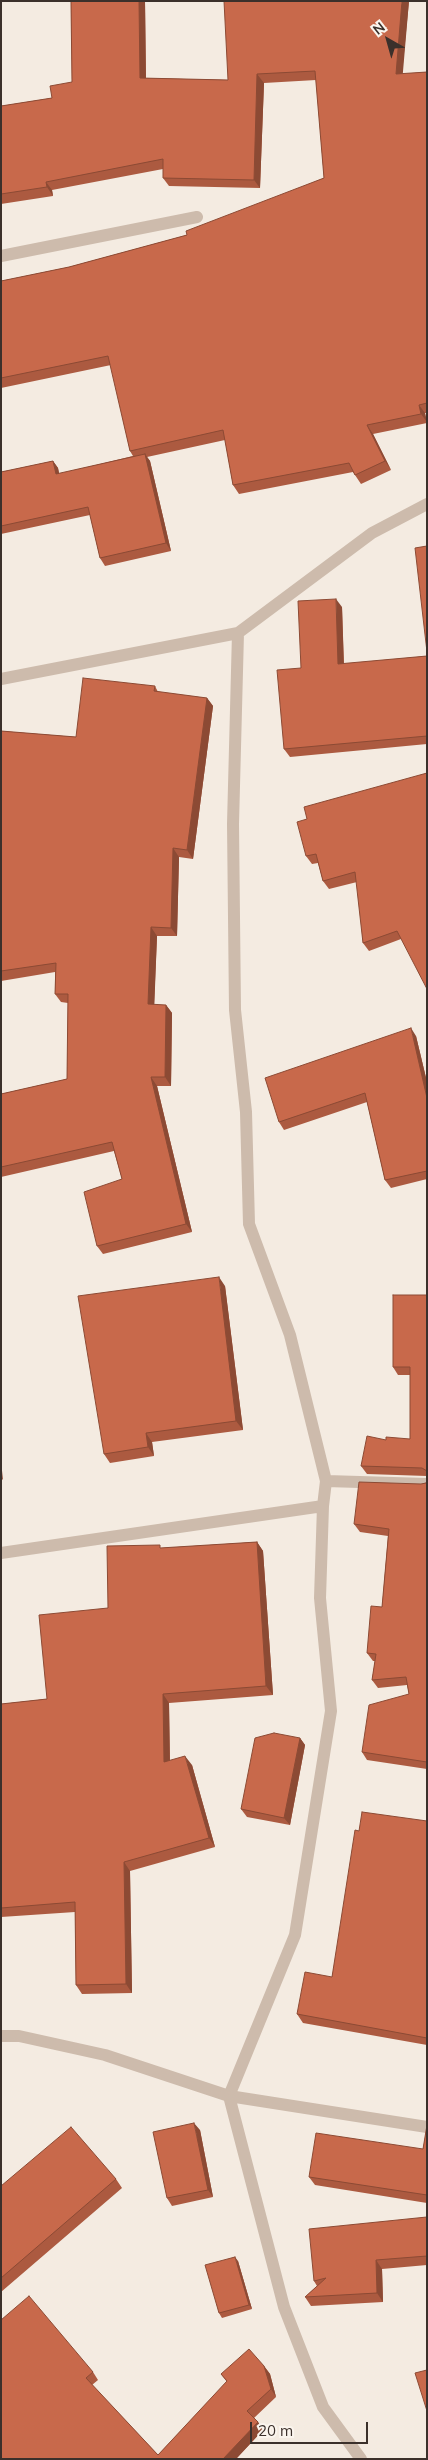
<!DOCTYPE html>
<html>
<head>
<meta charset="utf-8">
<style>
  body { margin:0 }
  #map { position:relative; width:428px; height:2460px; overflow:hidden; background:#f4ebe1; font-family:Mulish,sans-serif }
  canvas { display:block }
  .frame { position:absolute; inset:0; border:2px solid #3b302b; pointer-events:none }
  .north { position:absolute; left:363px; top:15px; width:50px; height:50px; -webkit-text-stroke:4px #fbf5ee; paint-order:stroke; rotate:322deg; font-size:14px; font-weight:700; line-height:20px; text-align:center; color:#3b302b }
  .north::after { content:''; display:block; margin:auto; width:18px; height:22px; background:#3b302b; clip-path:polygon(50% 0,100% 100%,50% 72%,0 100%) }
  .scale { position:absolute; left:250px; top:2422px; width:118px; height:22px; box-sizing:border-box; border:2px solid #3b302b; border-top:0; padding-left:6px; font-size:15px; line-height:18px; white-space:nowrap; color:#3b302b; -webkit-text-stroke:4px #fbf5ee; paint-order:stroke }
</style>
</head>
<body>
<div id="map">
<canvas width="428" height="2460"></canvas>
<div class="frame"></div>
<div class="north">N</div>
<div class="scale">20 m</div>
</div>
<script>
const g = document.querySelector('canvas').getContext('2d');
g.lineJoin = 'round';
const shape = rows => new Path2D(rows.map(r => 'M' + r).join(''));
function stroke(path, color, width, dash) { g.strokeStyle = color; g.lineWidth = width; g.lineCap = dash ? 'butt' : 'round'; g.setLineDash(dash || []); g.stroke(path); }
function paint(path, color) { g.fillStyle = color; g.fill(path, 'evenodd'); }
const street = shape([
  [1,256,197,217],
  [238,633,233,824,235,1010,246,1112,249,1224,290,1335,326,1481,323,1506,320,1598,331,1711,295,1935,229,2096,284,2307,323,2407,361,2459],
  [1,679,238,633,372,533,427,504],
  [326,1481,427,1484],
  [1,1553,323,1506],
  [1,2036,19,2036,105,2055,229,2096,427,2127]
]);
const wall = shape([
  [71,1,145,1,146,78,228,80,409,1,402,74,427,72,427,413,425,413,427,423,373,434,391,470,361,484,353,472,239,494,233,485,225,440,147,457,150,461,171,551,105,566,100,558,90,515,1,534,1,472,53,461,58,468,59,474,133,456,130,451,111,365,1,388,1,281,69,267,187,235,324,178,316,80,264,83,260,188,169,186,163,178,163,169,52,190,53,196,1,204,1,106,52,98,72,82],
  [342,607,344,664,427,656,427,744,290,757,284,749,301,668],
  [155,686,158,692,207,698,213,706,193,859,179,857,177,936,157,936,154,1005,166,1005,172,1013,171,1086,157,1086,192,1232,103,1254,97,1246,122,1179,114,1151,1,1177,1,1094,67,1079,68,1003,61,1002,55,994,55,972,1,981,1,731,76,737],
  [427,773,401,939,369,951,363,943,357,882,329,889,323,881,318,863,312,864,306,856,307,819],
  [416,1036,427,1082,427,1179,391,1188,385,1180,367,1102,284,1130,279,1122],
  [225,1286,243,1430,152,1442,154,1456,110,1463,104,1454],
  [427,1295,427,1476,367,1474,361,1466,386,1440,410,1439,410,1375,398,1375,393,1367],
  [427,1481,427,1769,367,1760,362,1752,409,1694,407,1685,378,1688,372,1680,375,1661,373,1661,367,1653,382,1607,388,1536,360,1532,354,1524,421,1484,426,1483],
  [257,1542,263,1551,273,1695,169,1703,170,1761,192,1765,215,1847,130,1871,132,1993,82,1994,76,1985,75,1912,1,1917,1,1704,47,1699,108,1608,162,1548],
  [300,1738,305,1745,290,1825,247,1817,241,1809],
  [427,1821,427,2045,303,2023,297,2014,332,1977,359,1831],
  [427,2125,427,2203,315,2185,309,2177,423,2149],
  [200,2130,213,2197,172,2206,167,2198],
  [116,2179,122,2188,1,2292,1,2186],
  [427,2217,427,2265,382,2269,383,2302,311,2306,305,2297,317,2286,314,2281],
  [238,2261,252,2309,222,2318,219,2313],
  [1,2320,93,2372,98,2380,92,2385,158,2455,227,2382,221,2374,264,2366,270,2374,276,2397,254,2418,258,2422,263,2430,236,2459,1,2459]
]);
const shadedWall = shape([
  [139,1,145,1,146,87,140,78],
  [402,1,409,1,402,83,396,74],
  [257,74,264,83,260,188,254,180],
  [46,182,52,190,53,196,47,187],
  [419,405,425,413,427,422,421,414],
  [367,425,373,434,391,470,385,461],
  [145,454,150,461,171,551,166,543],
  [53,461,58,468,61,482,56,474],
  [336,599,342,607,344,672,338,664],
  [207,698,213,706,193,859,187,850],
  [173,848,179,857,177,936,171,928],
  [151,927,157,936,154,1013,148,1004],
  [166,1005,172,1013,171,1086,165,1077],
  [411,1028,416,1036,427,1082,427,1098],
  [151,1077,157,1086,192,1232,186,1224],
  [219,1277,225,1286,243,1430,236,1421],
  [146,1433,152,1442,154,1456,148,1447],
  [1,1461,3,1480,1,1478],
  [257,1542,263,1551,273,1695,266,1686],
  [163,1694,169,1703,170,1771,164,1762],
  [300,1738,305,1745,290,1825,284,1818],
  [185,1756,192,1765,215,1847,209,1838],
  [124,1862,130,1871,132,1993,126,1984],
  [194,2123,200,2130,213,2197,208,2190],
  [235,2257,238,2261,252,2309,249,2305],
  [376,2260,382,2269,383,2302,377,2293],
  [264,2366,270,2374,276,2397,271,2389],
  [258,2422,263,2430,236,2459,223,2459]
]);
const building = shape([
  [71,1,139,1,140,78,228,80,224,1,402,1,396,74,427,72,427,403,419,405,421,414,367,425,385,461,355,475,349,463,233,485,223,430,130,451,108,356,1,378,1,281,69,267,187,235,186,231,324,178,315,71,257,74,254,180,163,178,163,159,46,182,47,187,1,194,1,106,52,98,50,86,72,82,71,1],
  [145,454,166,543,100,558,88,507,1,526,1,472,53,461,56,474,145,454],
  [427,546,427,652,415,548,427,546],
  [336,599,338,664,427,656,427,736,284,749,277,670,301,668,298,601,336,599],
  [83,678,155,686,154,691,207,698,187,850,173,848,171,928,151,927,148,1004,166,1005,165,1077,151,1077,186,1224,97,1246,84,1192,122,1179,112,1142,1,1167,1,1094,67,1079,68,994,55,994,56,963,1,971,1,731,76,737,83,678],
  [427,773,427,989,397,931,363,943,355,872,323,881,316,854,306,856,297,822,307,819,304,807,427,773],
  [411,1028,427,1098,427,1171,385,1180,365,1093,279,1122,265,1078,411,1028],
  [219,1277,236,1421,146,1433,148,1447,104,1454,78,1296,219,1277],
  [393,1295,427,1295,427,1471,422,1468,361,1466,367,1436,386,1440,386,1437,410,1439,410,1367,393,1367,393,1295],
  [427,1481,427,1762,362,1752,369,1705,409,1694,406,1677,372,1680,376,1654,367,1653,371,1606,382,1607,389,1529,354,1524,359,1482,421,1484,426,1483,427,1481],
  [257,1542,266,1686,163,1694,164,1762,185,1756,209,1838,124,1862,126,1984,76,1985,75,1902,1,1908,1,1704,47,1699,39,1615,108,1608,107,1546,160,1545,160,1548,257,1542],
  [274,1733,300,1738,284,1818,241,1809,255,1738,274,1733],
  [362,1812,427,1821,427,2038,297,2014,305,1972,332,1977,355,1830,359,1831,362,1812],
  [194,2123,208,2190,167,2198,153,2132,194,2123],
  [427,2125,427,2195,309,2177,316,2133,423,2149,427,2125],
  [71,2127,116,2179,1,2278,1,2186,71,2127],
  [427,2217,427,2256,376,2260,377,2293,305,2297,326,2278,314,2281,309,2229,427,2217],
  [235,2257,249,2305,219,2313,205,2265,235,2257],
  [29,2296,93,2372,86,2378,158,2455,227,2381,221,2374,249,2349,264,2366,271,2389,247,2411,258,2422,223,2459,1,2459,1,2320,29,2296],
  [427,2370,427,2411,415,2373,427,2370]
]);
stroke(street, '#cdbbac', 12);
paint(wall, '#ac5a40');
paint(shadedWall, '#8c4a34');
paint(building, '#c8694b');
stroke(building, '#8c4a34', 1);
</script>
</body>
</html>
